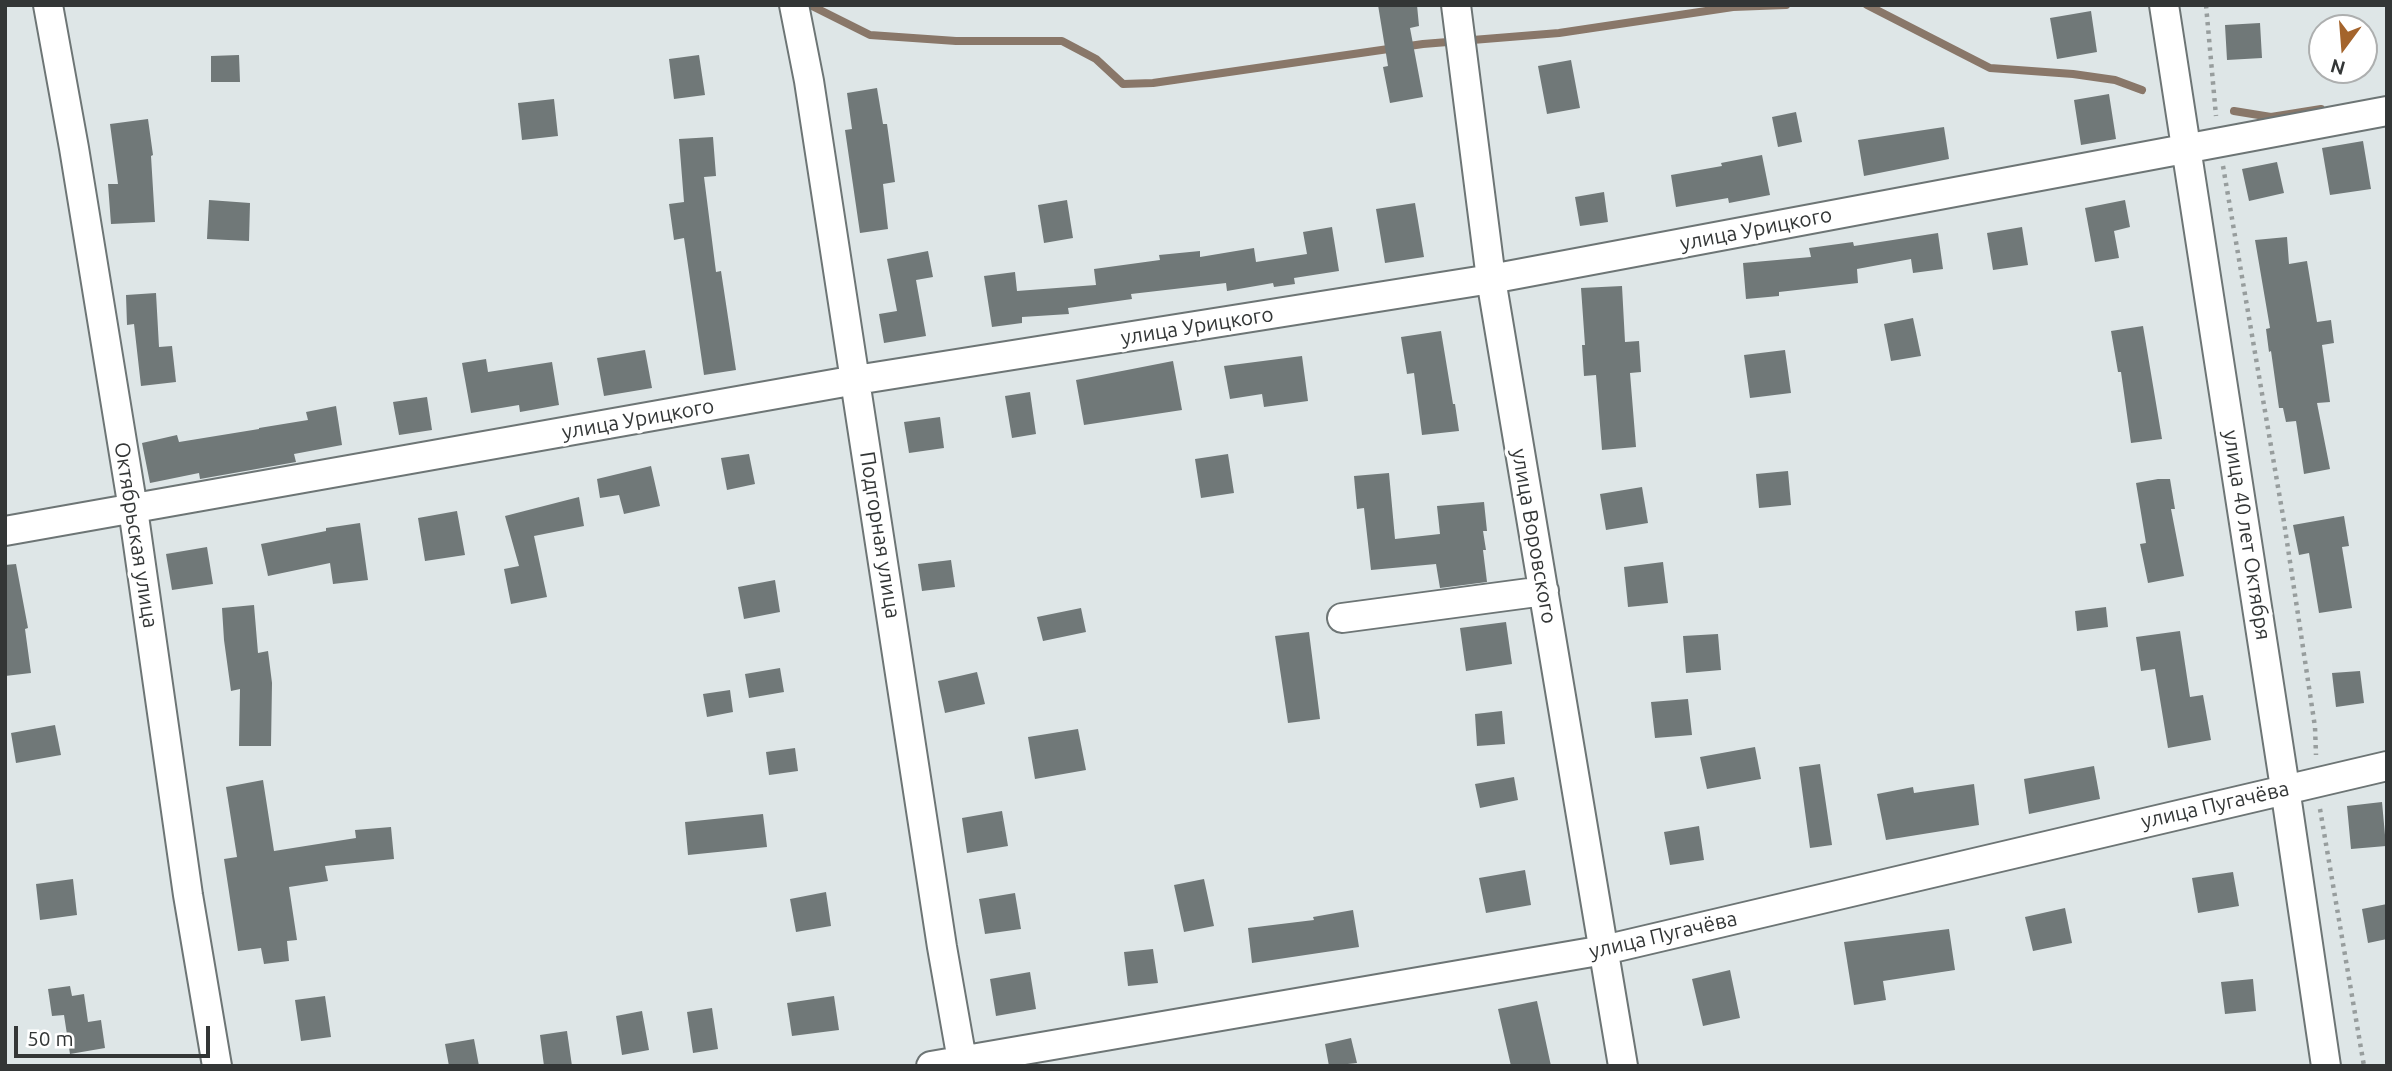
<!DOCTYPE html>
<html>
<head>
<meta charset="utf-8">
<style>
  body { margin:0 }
  #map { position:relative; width:2392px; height:1071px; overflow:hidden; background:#dee6e7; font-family:Ubuntu,sans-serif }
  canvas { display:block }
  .frame { position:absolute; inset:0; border:7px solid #333636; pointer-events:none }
  .north { position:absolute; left:2308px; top:14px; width:70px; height:70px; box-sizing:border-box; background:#fff; border:2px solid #adafaf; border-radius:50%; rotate:196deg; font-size:19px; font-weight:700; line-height:28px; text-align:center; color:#333636 }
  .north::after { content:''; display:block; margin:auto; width:24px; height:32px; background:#a4642c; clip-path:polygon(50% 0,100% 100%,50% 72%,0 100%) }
  .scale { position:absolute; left:14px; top:1026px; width:196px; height:32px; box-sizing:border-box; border:4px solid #333636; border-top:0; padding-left:9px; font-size:21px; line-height:24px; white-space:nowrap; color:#333636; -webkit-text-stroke:5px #fff; paint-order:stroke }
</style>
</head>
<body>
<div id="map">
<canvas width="2392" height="1071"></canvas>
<div class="frame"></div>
<div class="north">N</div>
<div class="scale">50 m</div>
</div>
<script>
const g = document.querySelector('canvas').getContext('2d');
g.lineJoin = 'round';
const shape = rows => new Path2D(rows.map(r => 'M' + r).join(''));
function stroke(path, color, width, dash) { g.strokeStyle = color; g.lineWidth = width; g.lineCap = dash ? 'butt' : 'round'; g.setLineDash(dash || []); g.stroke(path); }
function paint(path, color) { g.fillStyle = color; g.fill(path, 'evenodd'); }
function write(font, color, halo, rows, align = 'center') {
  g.font = font + ' Ubuntu,sans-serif'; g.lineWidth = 7; g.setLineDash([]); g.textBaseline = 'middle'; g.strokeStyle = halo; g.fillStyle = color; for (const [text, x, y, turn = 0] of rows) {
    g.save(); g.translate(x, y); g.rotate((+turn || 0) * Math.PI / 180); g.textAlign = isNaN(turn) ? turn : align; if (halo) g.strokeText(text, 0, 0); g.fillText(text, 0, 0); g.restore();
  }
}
const stream = shape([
  [810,5,870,35,956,41,1062,41,1096,59,1123,84,1153,83,1423,44,1559,33,1733,7,1786,5],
  [1867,5,1990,68,2073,74,2115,80,2142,90],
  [2234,111,2271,117,2321,109]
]);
const building = shape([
  [1378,5,1417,5,1419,26,1410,28,1423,97,1390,103,1383,67,1388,66],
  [2091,11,2097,52,2057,59,2050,18],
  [2260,23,2262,58,2227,60,2225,25],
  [239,55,240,82,211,82,211,56],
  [699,55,705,95,674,99,669,59],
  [1571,60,1580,108,1547,114,1538,66],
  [877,88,883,124,887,124,895,182,883,184,888,229,860,233,845,130,852,129,847,93],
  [2109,94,2116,139,2081,145,2074,100],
  [554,99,558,136,522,140,518,103],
  [1796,112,1802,142,1778,147,1772,117],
  [148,119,153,155,151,156,155,222,111,224,108,184,118,184,110,124],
  [1944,127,1949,159,1864,176,1858,140],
  [713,137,716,176,704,177,716,272,721,271,736,370,704,375,684,238,674,240,669,204,684,202,679,139],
  [2363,141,2371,189,2330,195,2322,148],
  [1762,155,1770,195,1729,203,1728,198,1676,207,1671,175,1722,166,1721,163],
  [2277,162,2284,193,2249,201,2242,169],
  [1604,192,1608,222,1580,226,1575,197],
  [209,200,250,203,249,241,207,239],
  [1067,200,1073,238,1044,243,1038,205],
  [2125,200,2130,227,2114,231,2119,258,2095,262,2085,208],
  [1415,203,1424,257,1385,263,1376,209],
  [1332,227,1339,271,1294,278,1295,284,1274,287,1273,283,1227,291,1226,283,1131,294,1132,299,1068,308,1069,314,1022,317,1022,323,992,327,984,276,1015,272,1017,291,1096,285,1094,269,1160,260,1159,255,1200,251,1200,257,1254,248,1256,262,1307,254,1303,232],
  [2022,227,2028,265,1993,270,1987,233],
  [1938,233,1943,269,1913,273,1911,259,1857,269,1858,283,1779,292,1779,296,1746,299,1743,263,1811,257,1809,248,1853,242,1854,246],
  [2287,237,2289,264,2307,261,2317,322,2331,320,2334,343,2322,345,2330,402,2317,403,2330,469,2304,474,2296,421,2286,422,2283,408,2279,408,2271,351,2269,352,2266,329,2270,328,2255,240],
  [928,251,933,277,916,280,926,336,884,343,879,314,897,311,887,259],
  [1622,286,1625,342,1639,341,1641,372,1630,373,1636,447,1602,450,1596,375,1584,376,1582,345,1585,345,1581,288],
  [156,293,159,347,172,346,176,382,141,386,134,324,127,325,126,295],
  [1913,318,1921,356,1891,361,1884,324],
  [2143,326,2162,439,2131,443,2121,372,2118,372,2111,331],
  [1441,331,1453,404,1455,404,1459,431,1422,435,1414,373,1407,374,1401,337],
  [645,350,652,388,604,396,597,358],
  [1785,350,1791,393,1750,398,1744,355],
  [1302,356,1308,401,1264,407,1262,394,1230,399,1224,366],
  [486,359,488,372,552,362,559,405,520,412,519,405,471,413,462,363],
  [1173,361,1182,410,1084,425,1076,380],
  [1030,392,1036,434,1012,438,1005,396],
  [427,397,432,430,399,435,393,402],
  [336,406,342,445,294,454,296,462,200,479,199,473,150,483,142,443,177,435,179,442,259,429,259,428,308,420,306,412],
  [940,417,944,448,909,453,904,422],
  [749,454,755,484,727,490,721,458],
  [1228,454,1234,493,1201,498,1195,459],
  [651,466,660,506,624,514,619,495,600,498,597,479],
  [1788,471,1791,505,1759,508,1756,474],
  [1389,473,1395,539,1440,534,1437,506,1484,502,1487,531,1483,531,1486,550,1483,550,1487,582,1440,588,1436,564,1371,570,1364,508,1357,509,1354,476],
  [2158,479,2170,479,2175,509,2171,509,2184,576,2148,583,2140,544,2146,543,2136,483],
  [1642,487,1648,523,1606,530,1600,494],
  [579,497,584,526,534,536,547,597,511,604,504,569,519,566,505,516],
  [457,511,465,555,425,561,418,518],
  [2344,516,2349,546,2342,547,2352,608,2319,613,2309,553,2299,555,2293,525],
  [360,523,368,580,333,584,330,563,268,576,261,544,326,531,326,528],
  [207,547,213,584,172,590,166,554],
  [951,560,955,587,922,591,918,564],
  [1663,562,1668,603,1628,607,1624,567],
  [16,564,28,628,25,629,31,673,5,676,5,565],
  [775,580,780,612,744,619,738,587],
  [254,605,258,653,268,651,272,683,271,746,239,746,240,689,231,691,224,640,222,608],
  [2106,607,2108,627,2077,631,2075,611],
  [1081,608,1086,632,1043,641,1037,617],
  [1506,622,1512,664,1466,671,1460,628],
  [2180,631,2190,697,2203,695,2211,740,2168,748,2155,669,2141,671,2136,637],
  [1309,632,1320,719,1288,723,1275,636],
  [1718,634,1721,670,1686,673,1683,636],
  [780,668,784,692,749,698,745,674],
  [2360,671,2364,703,2336,707,2332,673],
  [977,672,985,704,945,713,938,681],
  [730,690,733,712,707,717,703,694],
  [1688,699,1692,735,1655,738,1651,702],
  [1502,711,1505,744,1477,746,1475,714],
  [55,725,61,755,16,763,11,733],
  [1078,729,1086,770,1035,779,1028,737],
  [1755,747,1761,779,1707,789,1700,757],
  [795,748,798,771,769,775,766,752],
  [1820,764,1832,845,1810,848,1799,767],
  [2094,766,2100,799,2029,814,2024,779],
  [1514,777,1518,800,1480,808,1475,784],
  [263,780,274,851,356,838,355,830,391,827,394,859,325,866,328,881,289,887,297,940,287,941,289,961,264,964,261,948,238,951,224,859,237,857,226,787],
  [1974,784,1979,825,1886,840,1877,794,1913,787,1914,793],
  [2382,802,2386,846,2351,849,2347,806],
  [1002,811,1008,846,967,853,962,818],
  [763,814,767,847,688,855,685,822],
  [1699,826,1704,860,1670,865,1664,832],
  [1525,870,1531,905,1486,913,1479,878],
  [2233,872,2239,906,2198,913,2192,878],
  [73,879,77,915,40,920,36,884],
  [1204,879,1214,926,1184,932,1174,885],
  [826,892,831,926,796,932,790,899],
  [1015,893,1021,929,985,934,979,899],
  [2387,904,2387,939,2368,943,2362,909],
  [2065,908,2072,943,2033,951,2025,917],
  [1353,910,1359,947,1252,963,1248,928,1314,920,1313,917],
  [1949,929,1955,970,1883,981,1886,1000,1854,1005,1844,942],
  [1153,949,1158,983,1128,986,1124,952],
  [1730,970,1740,1018,1703,1026,1692,979],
  [1030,972,1036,1009,996,1016,990,979],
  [2253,979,2256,1011,2225,1014,2221,982],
  [70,986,72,996,84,994,88,1022,101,1020,105,1048,70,1054,64,1015,52,1016,48,989],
  [325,996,331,1037,301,1041,295,1000],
  [834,996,839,1030,792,1036,787,1003],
  [1537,1001,1551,1066,1511,1066,1498,1009],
  [712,1008,718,1049,693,1053,687,1012],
  [642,1011,649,1050,622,1055,616,1016],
  [567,1031,572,1066,544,1066,540,1035],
  [1351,1038,1357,1063,1329,1066,1325,1044],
  [474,1039,479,1066,449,1066,445,1044]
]);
const path = shape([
  [2206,5,2216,116],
  [2223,166,2284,522,2315,727,2316,755],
  [2320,809,2364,1066]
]);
const minor = shape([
  [48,5,74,148,133,509,188,895,217,1066],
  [794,5,809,81,942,947,963,1066],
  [1456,5,1491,279,1623,1066],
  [2164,5,2285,788,2326,1066],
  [5,531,856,380,1491,279,2387,111],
  [1342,618,1544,591],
  [931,1066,1604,950,2387,766]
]);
const streetNames = [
  ["улица Урицкого",1756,229,-11],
  ["улица Урицкого",1197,326,-9],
  ["улица Урицкого",638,419,-10],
  ["Октябрьская улица",136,535,81],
  ["Подгорная улица",880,535,81],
  ["улица 40 лет Октября",2247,535,81],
  ["улица Воровского",1534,536,80],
  ["улица Пугачёва",2215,805,-13],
  ["улица Пугачёва",1663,935,-13]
];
stroke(stream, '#897769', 8);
paint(building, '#707878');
stroke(minor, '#6d7575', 32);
stroke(path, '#979d9d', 4.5, [3.5, 5]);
stroke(minor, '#fff', 28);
write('21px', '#333636', '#fff', streetNames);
</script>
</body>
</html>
